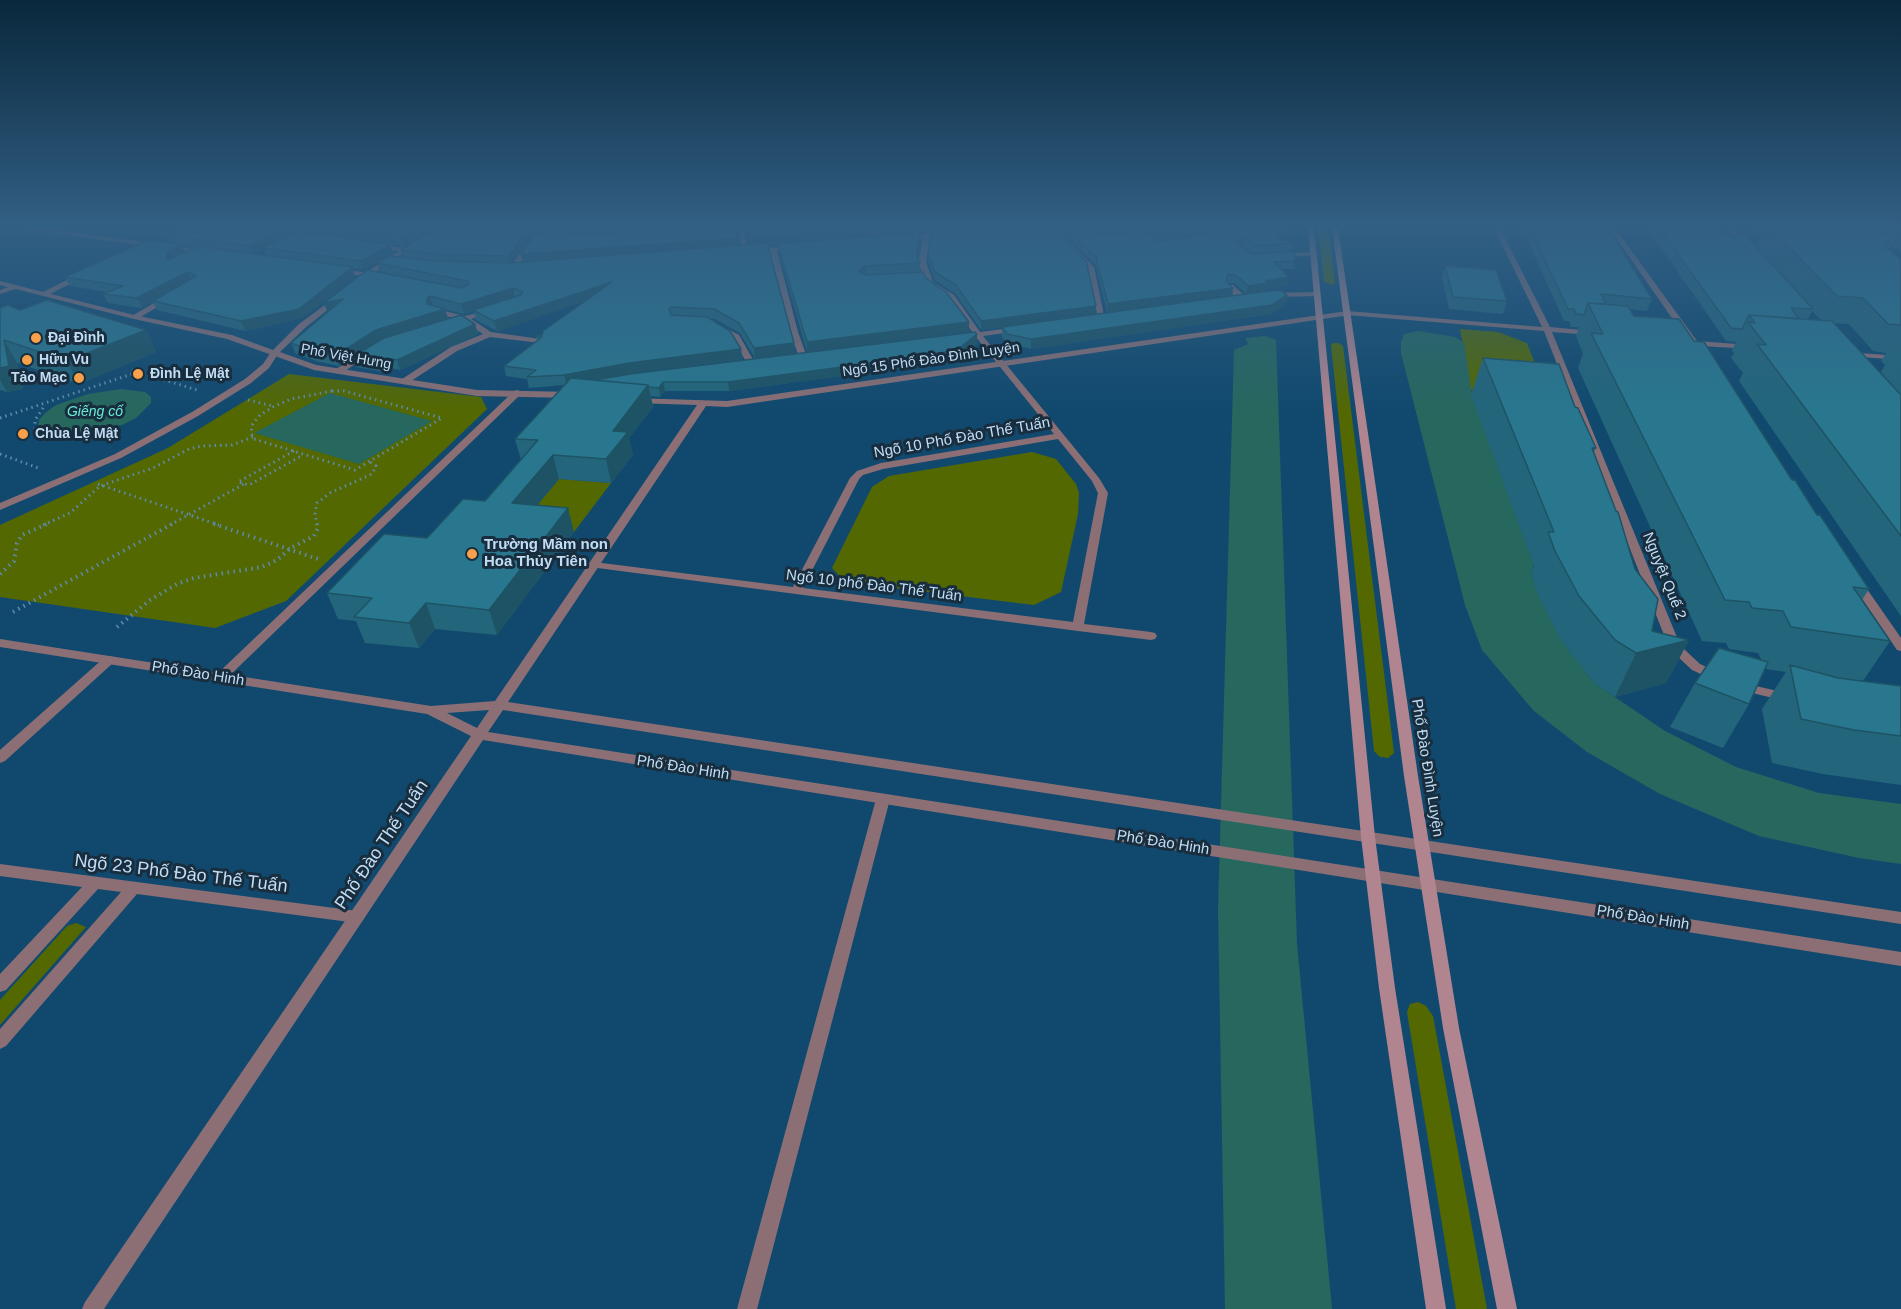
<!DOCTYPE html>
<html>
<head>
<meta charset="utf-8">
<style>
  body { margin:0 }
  canvas { display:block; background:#11496e }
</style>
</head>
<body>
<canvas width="1901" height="1309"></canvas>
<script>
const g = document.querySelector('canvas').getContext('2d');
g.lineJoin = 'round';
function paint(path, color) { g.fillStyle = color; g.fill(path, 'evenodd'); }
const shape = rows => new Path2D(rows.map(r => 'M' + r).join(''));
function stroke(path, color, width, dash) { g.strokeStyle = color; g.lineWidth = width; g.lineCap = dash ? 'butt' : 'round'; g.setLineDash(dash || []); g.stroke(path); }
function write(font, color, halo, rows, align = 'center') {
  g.font = font + ' Arial,sans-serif'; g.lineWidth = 6; g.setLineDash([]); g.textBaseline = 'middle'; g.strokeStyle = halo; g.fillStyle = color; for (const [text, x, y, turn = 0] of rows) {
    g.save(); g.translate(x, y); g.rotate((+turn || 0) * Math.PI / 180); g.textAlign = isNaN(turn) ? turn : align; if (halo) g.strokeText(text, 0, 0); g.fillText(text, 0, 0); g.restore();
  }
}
const green = shape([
  [1318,228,1328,228,1335,283,1332,285,1324,282],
  [1460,329,1498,332,1527,343,1548,398,1471,390],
  [1333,343,1339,343,1343,346,1394,753,1388,758,1380,757,1374,751,1331,345],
  [289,374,481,397,487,409,286,601,215,628,0,597,0,525,168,448],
  [1032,452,1056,459,1076,484,1079,493,1078,514,1061,592,1034,605,845,582,832,568,872,487,889,476],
  [559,479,611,483,574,532,519,527],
  [76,923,86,927,0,1025,0,1000,67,926],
  [1418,1002,1426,1006,1433,1016,1487,1309,1456,1309,1407,1012,1410,1004]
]);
const water = shape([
  [1418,331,1455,337,1464,343,1472,395,1534,565,1531,573,1539,596,1562,641,1594,683,1665,731,1736,767,1819,793,1901,804,1901,864,1859,858,1759,836,1660,794,1587,752,1534,711,1482,650,1465,605,1401,353,1401,342,1404,334],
  [1265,336,1276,340,1297,944,1332,1309,1225,1309,1218,909,1234,350,1248,344,1245,338],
  [121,389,145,392,151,397,151,403,136,418,122,425,86,435,54,435,43,432,38,427,39,420,45,413,56,405,88,394],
  [330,393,432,421,359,464,254,433]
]);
const pathFar1 = shape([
  [132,370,200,391],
  [332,391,344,391,442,418,355,470,254,439,251,433,252,425,260,415,273,407,291,399,332,391],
  [248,400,273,406],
  [0,418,138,372],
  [35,429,35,420,45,405],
  [294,451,238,482,249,485,303,455],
  [0,454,41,469],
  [98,484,219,525],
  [43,525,70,513,100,486,153,468,189,449,201,446,232,445,253,437],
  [170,525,244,484],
  [317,525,315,514,317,503,330,493,372,474,376,466,370,462]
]);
const path = shape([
  [214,524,318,559],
  [0,574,14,561,17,543,22,535,47,524],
  [13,612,172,524],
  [117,627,150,600,177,584,194,578,262,567,277,560,291,548,314,536,318,528,317,524]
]);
const service = shape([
  [307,228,315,228,304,234,305,237,294,235,307,228],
  [377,244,404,248,407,250,404,252,375,247,375,245,377,244],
  [1313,252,1315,253,1315,255,1279,258,1276,256,1279,254,1313,252],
  [1227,285,1233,285,1246,297,1246,301,1240,301,1227,289,1227,285],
  [166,296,173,298,137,319,130,317,166,296]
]);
const pedestrian = shape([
  [271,352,278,354,269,368,251,383,198,416,121,458,0,510,0,503,115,454,192,412,245,379,263,364,271,352]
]);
const minor = shape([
  [26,228,42,228,204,250,207,252,204,254,29,230,26,228],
  [524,228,580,228,583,230,581,235,593,237,590,239,577,239,574,237,576,232,526,232,523,230,524,228],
  [737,228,743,228,748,252,743,251,737,228],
  [872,228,878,228,881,240,877,240,872,228],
  [964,228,978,228,930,238,926,262,933,282,954,295,980,332,1019,327,1019,331,983,336,1099,478,1108,493,1084,624,1151,632,1155,633,1157,636,1155,639,1151,640,1078,631,590,567,589,565,594,562,793,587,850,478,857,471,881,463,1054,434,976,337,962,339,958,337,973,333,948,299,926,283,918,262,923,238,903,240,900,238,964,228],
  [1058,439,1092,481,1098,493,1073,622,803,588,859,479,863,475,883,469,1058,439],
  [1049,228,1056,228,1094,267,1105,320,1098,318,1087,268,1049,228],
  [1494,228,1500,228,1550,327,1592,331,1596,333,1592,335,1552,332,1676,635,1685,650,1700,664,1722,674,1724,677,1722,680,1714,680,1692,670,1676,655,1664,635,1544,331,1347,315,1343,313,1347,311,1542,327,1494,228],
  [1609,228,1615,228,1697,341,1750,345,1754,347,1753,349,1700,346,1696,348,1687,345,1686,343,1688,341,1609,228],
  [1727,228,1733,228,1750,247,1750,249,1746,249,1727,228],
  [1749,228,1780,228,1781,229,1778,231,1752,230,1749,228],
  [529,241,534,242,516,270,510,270,509,268,529,241],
  [793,246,796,248,795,249,777,251,798,332,807,357,803,359,799,357,790,332,770,252,754,253,751,251,754,249,793,246],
  [334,268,376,274,380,276,376,278,337,272,334,272,334,268],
  [79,274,86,276,48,295,41,293,79,274],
  [14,285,21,287,0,294,0,290,14,285],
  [1317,292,1320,292,1320,296,1271,297,1267,295,1271,293,1317,292],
  [432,308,465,316,493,309,493,313,471,319,491,332,540,339,544,341,540,343,490,337,457,351,408,383,402,383,402,379,451,347,483,334,464,322,449,325,449,321,457,319,432,312,432,308],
  [718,327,724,327,739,335,755,363,754,365,748,365,733,339,718,331,718,327],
  [363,352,370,354,342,373,336,373,336,369,363,352],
  [1845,352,1901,356,1901,360,1848,356,1844,354,1845,352],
  [517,390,520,391,520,395,224,681,216,681,214,678,216,675,514,391,517,390],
  [1856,578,1860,579,1901,638,1901,651,1897,650,1850,581,1856,578],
  [109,656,113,657,115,660,113,663,5,761,0,763,0,750,105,657,109,656],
  [1739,682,1790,694,1792,697,1786,701,1735,689,1733,686,1735,683,1739,682],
  [883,794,888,795,890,799,757,1309,737,1309,876,799,878,795,883,794],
  [0,864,357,911,362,913,365,917,362,921,357,923,137,894,6,1046,0,1049,0,1029,121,892,98,889,6,990,0,992,0,974,82,887,0,876,0,864]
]);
const tertiary = shape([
  [439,228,446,228,390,261,363,282,356,280,386,259,439,228],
  [0,281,134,315,232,335,273,350,299,324,337,296,340,296,340,300,305,328,280,352,316,365,477,390,573,392,577,395,573,398,477,396,314,370,227,339,134,319,0,285,0,281],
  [1347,311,1351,313,1350,315,727,407,706,406,508,702,1901,912,1901,924,503,710,488,732,1901,952,1901,966,483,740,104,1309,82,1309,85,1302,471,736,427,714,0,647,0,639,431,706,495,701,697,405,635,403,632,402,632,398,727,401,1347,311],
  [489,710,477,728,447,713,489,710]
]);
const secondary = shape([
  [1308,228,1314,228,1375,837,1395,988,1446,1309,1426,1309,1379,988,1361,837,1308,228],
  [1332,228,1338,228,1418,776,1459,1028,1517,1309,1497,1309,1443,1028,1404,776,1332,228]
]);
const wall = shape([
  [303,228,298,231,311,232,309,228,435,228,404,246,331,235,390,245,393,253,364,269,352,268,355,277,302,318,245,331,157,310,153,302,142,308,108,303,103,294,107,292,70,286,65,277,168,243,164,235],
  [181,245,196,247,184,252],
  [264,249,267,256,254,254],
  [540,228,571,228,572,231,575,233,620,232,584,233,583,228,736,228,739,246,750,245,745,228,872,228,768,244,794,343,795,353,755,358,740,333,715,319,709,319,741,349,742,359,631,373,594,380,977,343,957,359,903,368,729,391,665,391,660,397,651,396,653,407,629,438,633,455,611,483,559,479,537,505,574,532,497,635,435,629,419,648,365,643,356,621,338,619,327,593,427,538,485,501,521,460,515,439,564,385,529,388,527,379,506,376,504,366,537,341,536,336,542,335,585,301,497,331,476,320,474,311,464,314,440,308,445,309,448,319,475,324,478,334,400,370,390,368,384,372,356,367,352,357,383,339,379,340,339,366,316,361,295,353,291,343,327,312,324,303,380,272,377,263,403,257,401,250,532,234,510,263,523,262],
  [880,228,1054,228,1096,306,1095,314,981,330,956,294,935,280,928,262,928,254,956,228,883,235],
  [1058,228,1092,228,1102,234,1157,241,1194,237,1159,241,1147,230,1103,234,1094,228,1291,228,1290,231,1280,237,1279,239,1293,243,1292,251,1254,254,1241,245,1240,245,1253,254,1295,261,1294,269,1281,269,1289,277,1287,285,1267,289,1267,291,1285,305,1270,314,1031,349,1007,343,1002,337,1002,327,1107,313,1096,265],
  [1228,283,1235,283,1246,294,1232,296,1233,288],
  [1517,228,1608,228,1652,299,1647,311,1630,309,1634,316,1792,480,1869,589,1862,600,1890,641,1863,681,1901,686,1901,785,1823,774,1772,763,1762,709,1786,672,1766,669,1765,667,1749,704,1723,748,1670,727,1695,683,1762,661,1758,653,1729,649,1726,643,1702,641,1578,368,1583,354,1576,336,1579,327,1571,327,1569,321,1564,321,1526,237,1522,237],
  [1647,228,1720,228,1726,235,1756,246,1764,228,1901,228,1901,252,1895,247,1891,251,1901,260,1901,616,1739,381,1743,373,1731,358,1734,353,1732,350,1736,342,1726,341],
  [1812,311,1821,320,1808,319],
  [1834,323,1849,324,1873,351,1886,353,1881,361,1885,365,1881,372,1895,388],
  [920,232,920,240,917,256,920,263,920,272,969,331,807,352,779,252,778,244],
  [1445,266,1507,301,1503,314,1449,309,1442,278],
  [0,308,20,310,146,330,156,352,79,384,17,363,23,389,7,392,0,390],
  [1483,358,1575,407,1596,448,1594,452,1652,631,1689,640,1666,683,1615,697,1594,683,1560,639,1537,593,1531,573,1534,566,1471,395]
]);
const shadedWall = shape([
  [289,228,303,228,292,234],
  [419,228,435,228,404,246,402,238],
  [529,228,530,228,532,234,510,264,508,256],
  [872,228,872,236,751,246,750,238],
  [883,228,956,228,883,235],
  [1103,228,1147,228,1147,230,1103,234],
  [1284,228,1291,228,1290,231,1280,237,1279,242,1276,244,1276,233],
  [285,229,287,237,253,254,250,246],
  [1195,229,1194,237,1159,241,1160,233],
  [920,232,920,240,916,262,916,253],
  [1901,236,1895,247,1885,257,1891,245],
  [1243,237,1241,245,1234,247,1235,239],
  [738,238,739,246,523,262,521,254],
  [181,244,185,253,170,267,166,258,167,252],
  [390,245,393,253,364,269,361,261],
  [865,266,866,275,859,271],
  [352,267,355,277,302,318,245,331,241,321],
  [188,272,192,281,142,308,137,298],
  [1228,274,1227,283,1233,288,1232,296,1107,313,1108,304,1226,281],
  [1289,277,1287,285,1267,289,1267,292,1246,294,1248,286,1265,281],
  [612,282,613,292,497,331,494,321],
  [513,288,515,298,464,314,461,304],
  [1287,295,1285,305,1270,314,1031,349,1031,339],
  [430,296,433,306,427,304,427,298],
  [343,299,328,313,324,303],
  [1096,306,1095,314,981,330,981,321],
  [445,309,448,319,379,340,339,366,335,356,376,330],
  [969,322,969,331,807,352,807,342],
  [475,324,478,334,400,370,397,360],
  [146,330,156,352,79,384,67,361],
  [977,334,977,343,957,359,903,368,729,391,728,382],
  [4,340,17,363,23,389,7,392,0,380,0,368],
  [794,343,795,353,755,358,754,348],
  [741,349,742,359,631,373,567,385,564,375,629,363],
  [386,358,390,368,384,372,380,362],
  [663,382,665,391,660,397,659,388],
  [648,385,653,407,629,438,633,455,611,483,606,459,613,431],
  [553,455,559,479,519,527,512,503],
  [568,508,574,532,497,635,489,610],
  [426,603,435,629,419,648,409,623],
  [1689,640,1666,683,1615,697,1636,653]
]);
const building = shape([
  [180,228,290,228,291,229,390,245,361,261,264,248,291,233,285,229,250,246,164,235,180,228],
  [329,228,419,228,402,238,329,228],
  [436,228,529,228,508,256,436,254,401,250,436,228],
  [540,228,571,228,570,230,575,233,620,232,625,229,624,228,736,228,738,238,521,254,540,228],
  [747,228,872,228,750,238,747,228],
  [956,228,1054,228,1086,261,1096,306,981,321,956,285,935,272,928,254,932,232,956,228],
  [1066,228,1092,228,1102,234,1145,230,1157,241,1195,237,1200,234,1195,229,1160,233,1154,228,1284,228,1276,233,1280,234,1275,238,1293,243,1255,246,1243,237,1235,239,1236,243,1253,254,1294,251,1295,261,1274,262,1289,277,1265,281,1268,283,1248,286,1236,275,1228,274,1226,281,1233,288,1108,304,1096,257,1066,228],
  [1530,228,1608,228,1652,299,1601,294,1606,304,1588,303,1584,315,1576,314,1574,309,1568,309,1530,228],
  [1659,228,1720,228,1726,235,1746,236,1813,309,1791,308,1799,319,1749,315,1742,329,1731,328,1659,228],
  [1770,228,1879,228,1892,238,1885,246,1901,260,1901,325,1888,324,1863,298,1837,296,1770,228],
  [1890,228,1901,228,1901,236,1891,245,1890,244,1892,238,1887,234,1897,235,1890,228],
  [920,232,916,253,920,263,865,266,859,271,866,275,923,272,926,278,946,292,969,322,807,342,778,244,920,232],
  [149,240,181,244,167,252,166,258,168,260,197,246,352,267,299,309,241,321,153,301,196,276,188,272,137,298,103,294,123,286,65,277,149,240],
  [767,243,794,343,754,348,739,323,714,309,671,307,669,309,671,315,707,317,730,331,741,349,629,363,564,375,527,377,536,370,504,366,542,337,536,336,542,335,543,331,612,282,494,321,473,310,521,295,523,292,513,288,461,304,430,296,427,298,427,304,445,309,376,330,335,356,312,351,291,343,343,299,324,303,367,270,462,288,469,284,467,281,377,263,389,256,435,261,511,263,767,243],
  [1445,266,1496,270,1507,301,1453,297,1445,266],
  [1280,290,1287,295,1272,305,1031,339,1007,334,1002,327,1268,291,1280,290],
  [47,300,146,330,67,361,4,340,9,366,0,368,0,308,8,305,20,310,47,300],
  [1588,303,1628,306,1634,316,1679,319,1694,341,1704,342,1792,480,1795,480,1817,515,1820,515,1869,589,1853,587,1890,641,1791,627,1783,611,1752,608,1749,602,1725,600,1591,333,1603,334,1588,303],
  [461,315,475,324,397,360,386,358,380,362,352,357,384,338,461,315],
  [1749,315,1832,321,1901,395,1901,536,1757,344,1766,345,1748,322,1755,323,1749,315],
  [975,332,977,334,957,350,903,359,728,382,663,382,659,388,649,387,648,385,595,380,630,374,975,332],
  [1483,358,1559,364,1575,407,1578,408,1596,448,1592,448,1616,511,1618,512,1635,569,1658,599,1652,631,1689,640,1636,653,1615,640,1579,596,1555,551,1548,532,1554,532,1483,358],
  [571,378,648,385,613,431,628,432,606,459,553,455,512,503,568,508,489,610,426,603,409,623,354,617,372,598,327,593,384,534,427,538,463,499,485,501,538,440,515,439,571,378],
  [1719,648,1768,662,1749,704,1695,683,1719,648],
  [1790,665,1838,678,1901,686,1901,736,1854,730,1801,719,1790,665]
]);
const markers = [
  [36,338,6,"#f8a14a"],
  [27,360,6,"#f8a14a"],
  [138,374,6,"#f8a14a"],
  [79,378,6,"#f8a14a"],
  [23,434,6,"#f8a14a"],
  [472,554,6,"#f8a14a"]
];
const farPoinames = [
  ["Đại Đình",48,338],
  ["Hữu Vu",39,360],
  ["Đình Lệ Mật",150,374],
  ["Tảo Mạc",67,378,"right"],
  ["Chùa Lệ Mật",35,434]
];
const farStreetnames = [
  ["Phố Việt Hưng",346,357,10],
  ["Ngõ 15 Phố Đào Đình Luyện",931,360,-8]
];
const farWaternames = [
  ["Giếng cổ",95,412]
];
const streetNames = [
  ["Ngõ 10 Phố Đào Thế Tuấn",962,438,-10],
  ["Nguyệt Quế 2",1664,576,68],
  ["Ngõ 10 phố Đào Thế Tuấn",874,586,7],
  ["Phố Đào Hinh",198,674,9],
  ["Phố Đào Hinh",683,768,9],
  ["Phố Đào Đình Luyện",1427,768,81],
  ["Phố Đào Hinh",1163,843,9],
  ["Phố Đào Hinh",1643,918,9]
];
const poiNames = [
  ["Trường Mầm non",484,545],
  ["Hoa Thủy Tiên",484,562]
];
const nearStreetnames = [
  ["Phố Đào Thế Tuấn",382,845,-56],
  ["Ngõ 23 Phố Đào Thế Tuấn",181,874,7]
];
paint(green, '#536801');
paint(water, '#26675e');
stroke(pathFar1, '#5f8aa9', 3, [1.5, 4]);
stroke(path, '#5f8aa9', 4, [1.5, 4.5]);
paint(service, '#8b6f75');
paint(pedestrian, '#8b6f75');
paint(minor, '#8b6f75');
paint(tertiary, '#8b6f75');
paint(secondary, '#b18590');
paint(wall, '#23667b');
paint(shadedWall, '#1d5364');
paint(building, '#29778f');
stroke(building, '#1d5364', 1.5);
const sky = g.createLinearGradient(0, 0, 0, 411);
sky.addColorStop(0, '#09283c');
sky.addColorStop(0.55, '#325f84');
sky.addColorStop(1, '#325f8400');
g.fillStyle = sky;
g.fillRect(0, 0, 1901, 411);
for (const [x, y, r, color] of markers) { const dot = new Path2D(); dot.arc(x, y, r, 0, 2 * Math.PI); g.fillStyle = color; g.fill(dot); stroke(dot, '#182e3e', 2); }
write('bold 14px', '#c2ddf3', '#182e3e', farPoinames, 'left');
write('14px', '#c2ddf3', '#182e3e', farStreetnames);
write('italic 14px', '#69ecd9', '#182e3e', farWaternames);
write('15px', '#c2ddf3', '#182e3e', streetNames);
write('bold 15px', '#c2ddf3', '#182e3e', poiNames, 'left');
write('18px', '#c2ddf3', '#182e3e', nearStreetnames);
</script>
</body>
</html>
